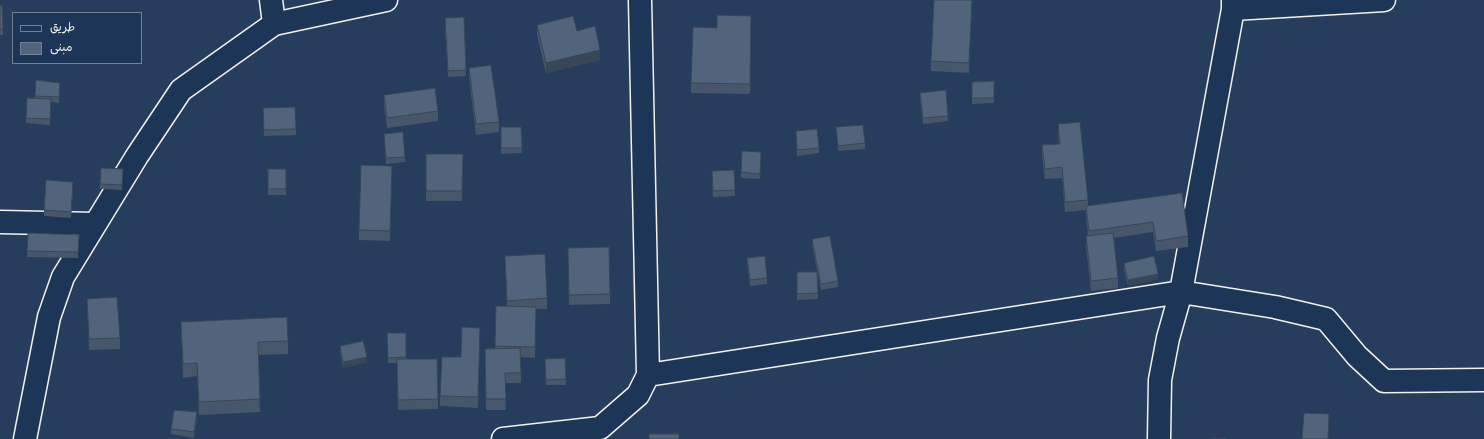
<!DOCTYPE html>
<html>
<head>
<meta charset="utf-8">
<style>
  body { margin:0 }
  #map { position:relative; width:1484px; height:439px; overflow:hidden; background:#263d5d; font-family:Mali,"Playpen Sans Arabic",sans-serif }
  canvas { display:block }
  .legend { position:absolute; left:12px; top:12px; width:130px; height:52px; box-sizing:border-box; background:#1d3557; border:1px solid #738091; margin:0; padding:5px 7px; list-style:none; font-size:12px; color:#f4f1e8 }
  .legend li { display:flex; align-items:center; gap:8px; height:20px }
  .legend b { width:20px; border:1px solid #738091 }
</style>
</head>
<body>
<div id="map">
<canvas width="1484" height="439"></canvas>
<ul class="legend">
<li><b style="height:5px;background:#1d3557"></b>طريق</li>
<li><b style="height:11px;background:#52647b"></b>مبنى</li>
</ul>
</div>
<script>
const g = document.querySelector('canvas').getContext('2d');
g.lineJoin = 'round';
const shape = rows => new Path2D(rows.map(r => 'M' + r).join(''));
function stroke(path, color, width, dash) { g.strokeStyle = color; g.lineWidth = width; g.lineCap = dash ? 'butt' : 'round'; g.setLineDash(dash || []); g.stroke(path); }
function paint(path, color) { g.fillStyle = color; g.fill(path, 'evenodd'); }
const minor = shape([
  [271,0,274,24],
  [640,0,648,375],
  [1233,9,1384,0],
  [0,222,95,224],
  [25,439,49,317,63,277,137,156,181,90,274,24,386,0],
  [503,439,600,428,638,395,648,375,1181,292,1275,307,1326,319,1357,356,1384,381,1484,380],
  [1159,439,1160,380,1168,338,1181,292,1233,9,1233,0]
]);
const wall = shape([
  [972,0,969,73,931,71,931,61],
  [0,5,2,5,3,35,0,35],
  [751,16,750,94,691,93,691,83,717,28],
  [464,17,466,76,448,77,445,24],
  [537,25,577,31,600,60,546,73,537,35],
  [469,68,499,122,499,132,476,135,469,78],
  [36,80,60,88,59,103,51,102,50,125,26,123,26,118,35,98],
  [994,81,994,103,972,104,972,82],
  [920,93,948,116,948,121,923,124,920,99],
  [384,95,438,111,438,121,387,128,384,106],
  [263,114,296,129,296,135,264,136],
  [1058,124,1088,200,1088,206,1182,193,1188,236,1188,247,1156,251,1153,232,1114,238,1118,278,1118,288,1091,291,1086,247,1086,236,1088,236,1086,216,1086,210,1065,212,1062,178,1045,179,1042,156,1042,145,1059,144,1058,134],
  [501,127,521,127,522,153,501,154],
  [836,127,865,143,865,149,838,151],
  [796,131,819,148,819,153,797,156],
  [384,134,405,157,405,162,386,164],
  [426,154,463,164,462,201,426,201],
  [761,158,760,179,741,178,741,172],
  [123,169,122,190,100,189,100,184],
  [268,169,286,169,286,195,268,195],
  [392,176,390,241,359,240,359,230],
  [712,177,735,190,735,196,713,197],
  [73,188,71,218,44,216,44,210],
  [28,233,79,240,78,258,27,257],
  [812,239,838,281,838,287,821,290,812,245],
  [568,248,610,294,610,304,569,305],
  [505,256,547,298,547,309,536,309,535,358,521,357,521,383,505,383,506,410,486,410,485,349,495,349,496,306,507,307],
  [747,258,767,278,767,284,750,286,747,264],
  [1124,263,1158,279,1128,286,1124,269],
  [797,272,817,272,818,299,797,300],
  [87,299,120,338,120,349,89,350],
  [181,322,288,341,288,354,258,355,260,412,199,415,197,376,183,378],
  [387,333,406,333,406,359,438,399,438,409,398,410,397,363,388,363],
  [480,338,478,408,440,406,440,396,461,357],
  [340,346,367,362,343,368,340,352],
  [545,364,566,379,566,385,546,385],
  [197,418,194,438,171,434,171,429]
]);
const shadedWall = shape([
  [972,0,969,73,969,63],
  [600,50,600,60,546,73,546,63],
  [1158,274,1158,279,1128,286,1128,280],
  [367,357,367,362,343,368,343,362],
  [197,412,197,418,194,438,194,432]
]);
const building = shape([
  [934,0,972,0,969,63,931,61,934,0],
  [0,5,2,5,3,29,0,29,0,5],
  [717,15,751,16,750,84,691,83,693,27,717,28,717,15],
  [573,16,577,31,595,26,600,50,546,63,537,25,573,16],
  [464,17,466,70,448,71,445,18,464,17],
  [491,65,499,122,476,124,469,68,491,65],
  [36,80,60,83,59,97,35,96,36,80],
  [994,81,994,98,972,98,972,82,994,81],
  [435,88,438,111,387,118,384,95,435,88],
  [946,90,948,116,923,118,920,93,946,90],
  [27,98,51,99,50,119,26,118,27,98],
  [295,107,296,129,264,130,263,108,295,107],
  [1080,122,1088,200,1065,202,1062,167,1045,169,1042,145,1060,144,1058,124,1080,122],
  [863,125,865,143,838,146,836,127,863,125],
  [501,127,521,127,522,148,501,148,501,127],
  [817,129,819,148,797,150,796,131,817,129],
  [403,132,405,157,386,158,384,134,403,132],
  [742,151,761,152,760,174,741,172,742,151],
  [426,154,463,154,462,191,426,191,426,154],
  [361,165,392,166,390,231,359,230,361,165],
  [101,168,123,169,122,185,100,184,101,168],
  [268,169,286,169,286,189,268,189,268,169],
  [734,170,735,190,713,191,712,171,734,170],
  [46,180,73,182,71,212,44,210,46,180],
  [1182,193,1188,236,1156,241,1153,222,1089,231,1086,206,1182,193],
  [28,233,79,235,78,252,27,251,28,233],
  [1113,233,1118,278,1091,281,1086,236,1113,233],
  [830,236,838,281,821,284,812,239,830,236],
  [609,247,610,294,569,295,568,248,609,247],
  [545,254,547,298,507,301,505,256,545,254],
  [765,256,767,278,750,280,747,258,765,256],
  [1154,256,1158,274,1128,280,1124,263,1154,256],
  [797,272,817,272,818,293,797,294,797,272],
  [117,297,120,338,89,339,87,299,117,297],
  [496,306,536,307,535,347,495,346,496,306],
  [287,317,288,341,258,342,260,399,199,402,197,363,183,364,181,322,287,317],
  [462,327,480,328,478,397,440,396,442,357,461,357,462,327],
  [387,333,406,333,406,357,388,358,387,333],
  [363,341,367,357,343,362,340,346,363,341],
  [520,348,521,373,505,373,506,399,486,399,485,349,520,348],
  [565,358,566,379,546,380,545,359,565,358],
  [397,359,437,359,438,399,398,400,397,359],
  [174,410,197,412,194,432,171,429,174,410],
  [1304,413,1329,414,1328,439,1302,439,1304,413],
  [649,434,679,434,679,439,649,439,649,434],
  [1226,438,1226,439,1209,439,1226,438]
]);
stroke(minor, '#f4f1e8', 25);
stroke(minor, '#1d3557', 22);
paint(wall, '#47566a');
paint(shadedWall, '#394656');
paint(building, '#52647b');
stroke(building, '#394656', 1);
</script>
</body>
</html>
